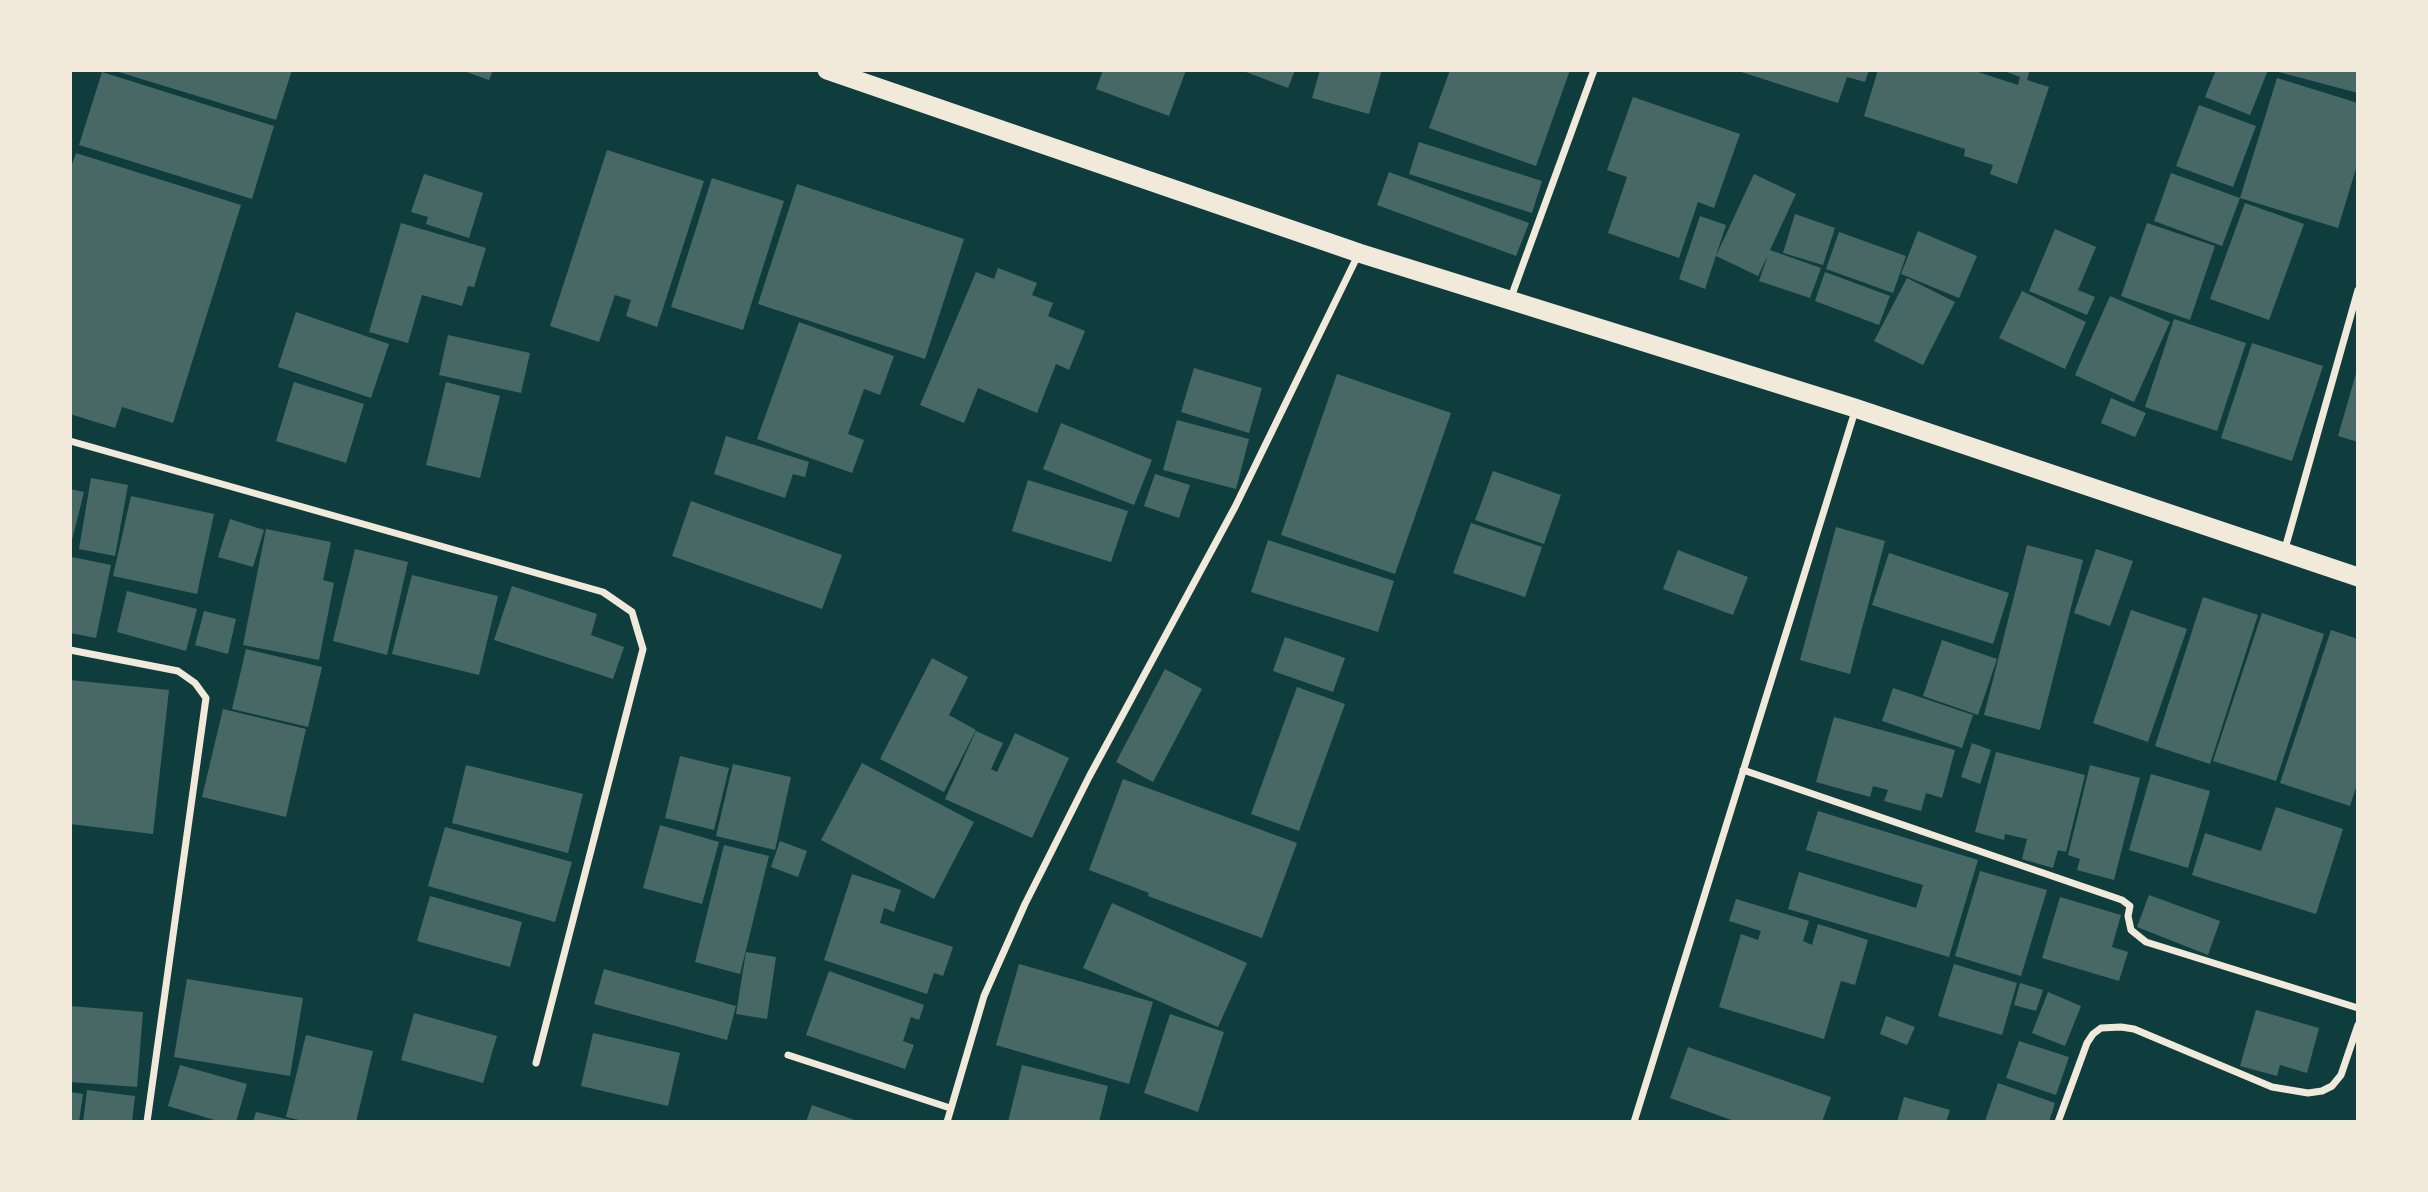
<!DOCTYPE html>
<html>
<head>
<meta charset="utf-8">
<style>
  body { margin:0 }
  #map { position:relative; width:2428px; height:1192px; overflow:hidden; background:#0f3d3e; font-family:"DejaVu Sans",sans-serif }
  canvas { display:block }
  .frame { position:absolute; inset:0; border:72px solid #f1e9da; pointer-events:none }
</style>
</head>
<body>
<div id="map">
<canvas width="2428" height="1192"></canvas>
<div class="frame"></div>
</div>
<script>
const g = document.querySelector('canvas').getContext('2d');
g.lineJoin = 'round';
function paint(path, color) { g.fillStyle = color; g.fill(path, 'evenodd'); }
const shape = rows => new Path2D(rows.map(r => 'M' + r).join(''));
function stroke(path, color, width, dash) { g.strokeStyle = color; g.lineWidth = width; g.lineCap = dash ? 'butt' : 'round'; g.setLineDash(dash || []); g.stroke(path); }
const building = shape([
  [112,70,292,70,276,120],
  [461,70,493,70,489,80],
  [1103,70,1186,70,1169,116,1096,89],
  [1241,70,1295,70,1288,88],
  [1320,70,1382,70,1369,114,1312,98],
  [1450,70,1570,70,1536,166,1429,128],
  [1735,70,1869,70,1865,82,1847,77,1838,103],
  [1878,70,1972,70,2018,85,2020,77,2002,70,2030,70,2027,80,2049,87,2017,184,1990,174,1993,165,1964,156,1965,149,1864,116],
  [2216,70,2268,70,2250,115,2205,97],
  [2275,70,2358,70,2358,93,2275,71],
  [102,72,274,126,252,199,79,145],
  [2277,78,2358,103,2358,162,2338,228,2240,198],
  [1633,97,1740,134,1714,208,1698,202,1679,258,1608,233,1627,177,1607,170],
  [2199,105,2256,126,2233,187,2176,166],
  [1419,142,1542,181,1532,213,1409,174],
  [607,150,704,181,657,327,626,316,631,300,615,295,599,342,550,326],
  [76,153,241,205,173,423,122,407,115,428,70,414,70,170],
  [1389,172,1529,223,1516,256,1377,205],
  [2171,173,2240,198,2222,246,2154,221],
  [424,174,483,193,469,238,426,224,428,217,411,212],
  [1754,174,1796,194,1770,250,1821,268,1810,298,1759,281,1768,255,1758,276,1716,256],
  [712,178,784,201,743,330,671,307],
  [797,184,964,239,925,359,758,304],
  [2245,203,2304,224,2269,320,2210,299],
  [1795,214,1835,228,1823,265,1783,253],
  [1700,216,1726,225,1705,289,1679,279],
  [401,223,486,248,474,287,468,286,462,306,422,295,408,343,369,332],
  [2147,223,2215,246,2190,320,2121,296],
  [2055,229,2096,247,2078,290,2095,297,2087,315,2029,291],
  [1918,231,1977,256,1959,298,1901,274],
  [1839,232,1906,256,1893,293,1826,269],
  [998,268,1037,283,1032,295,1053,303,1048,316,1085,331,1069,370,1056,364,1037,413,978,388,964,423,920,405,976,272,994,279],
  [1825,272,1890,296,1879,325,1815,301],
  [1907,278,1955,302,1923,365,1874,341],
  [2022,291,2086,322,2065,369,1999,338],
  [2110,296,2170,322,2134,402,2075,375],
  [296,312,389,344,371,398,278,367],
  [2174,319,2246,343,2217,431,2145,407],
  [799,322,894,356,880,395,864,389,848,434,864,440,852,473,757,439],
  [448,335,530,353,521,393,439,375],
  [2252,343,2323,366,2292,461,2221,438],
  [1194,368,1262,388,1249,433,1181,412],
  [2357,370,2358,370,2358,442,2338,436],
  [1337,374,1451,413,1395,574,1281,535],
  [294,382,364,404,346,463,276,441],
  [446,382,500,396,480,478,426,465],
  [2111,398,2146,413,2135,437,2101,423],
  [1177,420,1249,439,1236,489,1163,470],
  [1061,423,1152,460,1134,505,1043,469],
  [726,436,809,462,805,477,793,474,785,498,714,474],
  [1493,471,1561,495,1544,544,1475,520],
  [1155,474,1190,485,1179,518,1144,506],
  [91,478,128,485,115,556,79,549],
  [1028,480,1128,511,1111,562,1012,531],
  [70,489,84,492,71,544,70,544],
  [131,496,214,514,197,594,113,576],
  [691,501,842,555,822,609,672,556],
  [230,519,264,530,253,567,218,557],
  [1471,523,1542,547,1525,597,1453,573],
  [1836,527,1885,541,1850,674,1800,660],
  [266,529,331,542,323,580,334,583,319,660,243,645],
  [1268,540,1394,581,1378,632,1251,592],
  [2027,545,2083,560,2040,730,1984,715],
  [355,549,408,562,387,655,333,641],
  [2096,549,2133,561,2110,626,2074,613],
  [1678,550,1748,577,1733,615,1663,589],
  [1889,553,2009,593,1993,644,1872,605],
  [72,557,111,565,96,638,70,633],
  [412,575,498,596,479,675,392,654],
  [512,586,597,614,591,635,624,647,613,679,494,640],
  [127,591,197,609,186,651,117,632],
  [2203,597,2258,615,2210,764,2155,746],
  [2131,610,2187,629,2148,742,2093,723],
  [204,611,236,619,228,654,195,645],
  [2262,613,2324,634,2276,781,2213,761],
  [2331,630,2358,639,2358,781,2350,806,2280,783],
  [1285,637,1345,658,1333,692,1273,671],
  [1942,640,1997,659,1978,715,1923,696],
  [246,649,322,667,308,727,232,709],
  [932,658,968,677,949,715,976,730,944,792,880,759],
  [1165,669,1202,689,1153,782,1116,762],
  [70,680,169,690,153,834,70,824],
  [1297,687,1345,704,1299,831,1251,814],
  [1893,688,1973,715,1962,748,1882,721],
  [223,709,306,729,286,817,202,797],
  [1834,717,1955,750,1942,798,1926,793,1921,811,1884,801,1888,790,1873,786,1870,797,1816,782],
  [976,731,1003,743,991,769,997,772,1015,733,1069,758,1032,838,945,799],
  [1972,743,1991,750,1980,784,1961,777],
  [1996,752,2085,775,2066,852,2058,850,2053,868,2022,859,2027,839,2005,834,2004,840,1975,832],
  [680,756,729,768,714,830,665,818],
  [862,763,974,822,934,899,821,840],
  [733,764,791,777,775,850,716,836],
  [466,765,583,794,568,853,452,823],
  [2090,765,2140,778,2114,880,2077,870,2080,859,2068,855],
  [2151,774,2210,791,2188,868,2129,850],
  [1123,779,1297,843,1262,938,1148,896,1149,893,1089,870],
  [2276,807,2343,829,2316,914,2192,875,2205,833,2261,851],
  [1818,811,1978,860,1949,957,1788,909,1799,872,1916,908,1923,885,1806,850],
  [660,825,719,842,702,904,643,888],
  [445,827,572,862,555,922,428,886],
  [780,841,807,851,798,877,771,867],
  [724,845,769,856,740,974,695,962],
  [1980,871,2047,890,2021,976,1955,956],
  [852,874,901,890,894,912,884,908,880,923,953,947,943,976,934,973,927,994,824,960],
  [2149,895,2220,921,2208,955,2137,927],
  [430,896,522,922,510,967,417,941],
  [2060,897,2121,915,2112,947,2128,952,2119,981,2042,958],
  [1736,899,1809,921,1803,941,1812,945,1818,924,1868,940,1855,985,1841,981,1824,1039,1719,1007,1741,934,1758,940,1761,931,1729,921],
  [1112,903,1247,963,1218,1027,1083,968],
  [746,952,776,957,767,1019,736,1014],
  [1019,964,1153,1002,1129,1084,996,1045],
  [1954,964,2017,983,2002,1035,1938,1016],
  [604,969,736,1006,727,1040,594,1004],
  [829,971,924,1005,919,1020,911,1017,903,1041,914,1045,905,1069,806,1035],
  [187,979,303,998,290,1076,174,1057],
  [2020,983,2043,990,2036,1011,2014,1005],
  [2048,992,2081,1006,2065,1046,2032,1033],
  [70,1006,143,1012,137,1087,70,1082],
  [2256,1010,2319,1028,2307,1073,2280,1065,2277,1076,2240,1066],
  [414,1013,497,1036,483,1083,401,1060],
  [1170,1014,1224,1032,1198,1112,1144,1093],
  [1886,1016,1915,1027,1907,1045,1880,1034],
  [593,1033,680,1053,668,1106,581,1086],
  [306,1035,373,1051,356,1122,307,1122,286,1117],
  [2019,1041,2069,1057,2056,1095,2006,1078],
  [1688,1047,1831,1097,1822,1122,1737,1122,1670,1098],
  [180,1065,247,1084,236,1122,221,1122,168,1106],
  [1022,1065,1108,1086,1099,1122,1008,1122],
  [1998,1083,2055,1103,2049,1122,1985,1121],
  [87,1090,135,1096,132,1122,83,1122],
  [70,1092,83,1094,79,1122,70,1122],
  [1904,1097,1950,1110,1946,1122,1897,1122],
  [812,1105,860,1122,806,1122],
  [256,1112,295,1121,295,1122,253,1122]
]);
const minor = shape([
  [1510,300,1594,70],
  [70,441,603,592,632,612,643,649,536,1063],
  [2284,552,2358,290],
  [70,650,178,671,195,683,206,698,147,1122],
  [1743,770,2122,900,2130,906,2128,916,2131,930,2146,942,2358,1008],
  [788,1055,950,1108],
  [947,1122,984,996,1025,904,1089,777,1235,507,1359,253],
  [1634,1122,1855,411],
  [2058,1122,2087,1043,2093,1034,2101,1028,2121,1027,2134,1029,2272,1087,2308,1093,2322,1091,2332,1086,2341,1075,2358,1025]
]);
const trunk = shape([
  [827,70,1359,253,1855,408,2358,577]
]);
paint(building, '#486865');
stroke(minor, '#f1e9da', 7);
stroke(trunk, '#f1e9da', 19);
</script>
</body>
</html>
